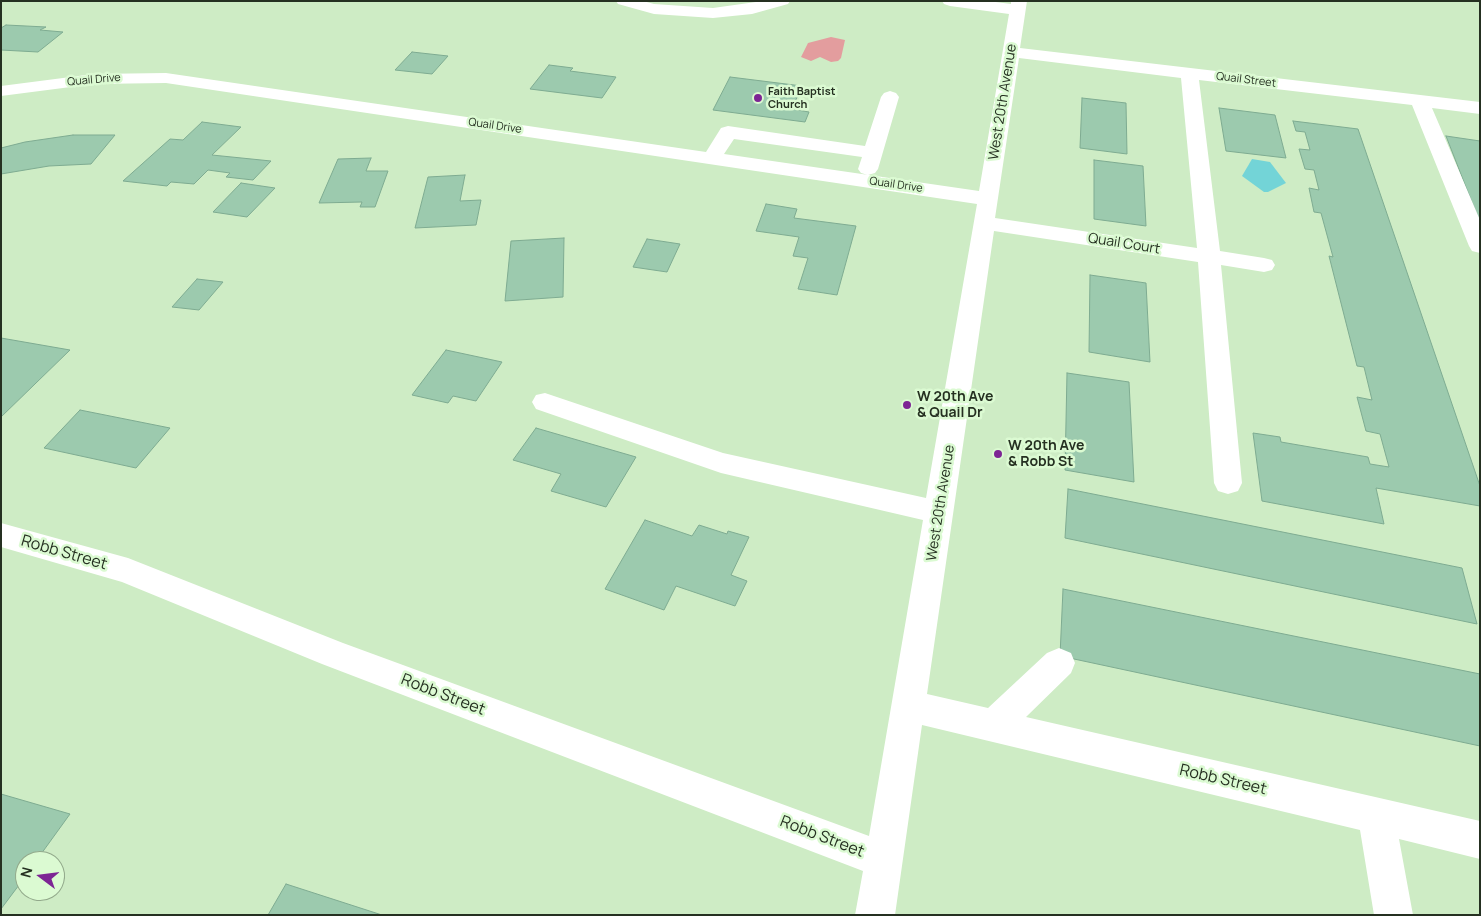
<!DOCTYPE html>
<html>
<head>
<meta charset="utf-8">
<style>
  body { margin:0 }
  #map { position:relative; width:1481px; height:916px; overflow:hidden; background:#ceecc5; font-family:Manrope,sans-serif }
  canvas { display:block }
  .frame { position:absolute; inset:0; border:2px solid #253021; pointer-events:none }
  .north { position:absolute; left:15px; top:851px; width:50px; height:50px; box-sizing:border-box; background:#dbfad2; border:1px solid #92a98b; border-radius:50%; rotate:285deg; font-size:14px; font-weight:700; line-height:20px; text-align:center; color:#253021 }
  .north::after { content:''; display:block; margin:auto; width:18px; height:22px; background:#7d2594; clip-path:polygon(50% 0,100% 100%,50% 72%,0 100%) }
</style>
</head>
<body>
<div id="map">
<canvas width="1481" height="916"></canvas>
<div class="frame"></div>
<div class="north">N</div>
</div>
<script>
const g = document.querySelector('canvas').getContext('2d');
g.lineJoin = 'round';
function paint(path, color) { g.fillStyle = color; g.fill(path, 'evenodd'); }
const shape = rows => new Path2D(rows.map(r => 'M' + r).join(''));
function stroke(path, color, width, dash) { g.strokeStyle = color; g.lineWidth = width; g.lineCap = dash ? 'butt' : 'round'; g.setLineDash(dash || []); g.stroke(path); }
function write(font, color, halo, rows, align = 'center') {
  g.font = font + ' Manrope,sans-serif'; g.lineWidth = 5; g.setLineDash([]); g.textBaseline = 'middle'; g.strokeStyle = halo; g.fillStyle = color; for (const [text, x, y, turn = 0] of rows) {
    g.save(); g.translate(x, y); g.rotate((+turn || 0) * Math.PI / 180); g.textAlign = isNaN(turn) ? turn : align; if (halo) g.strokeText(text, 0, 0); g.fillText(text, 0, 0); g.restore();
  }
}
const green = shape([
  [831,37,845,40,841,58,838,61,831,62,820,57,811,61,801,57,808,43]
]);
const water = shape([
  [1252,159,1270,162,1286,183,1268,192,1264,192,1242,176]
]);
const building = shape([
  [6,25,46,27,40,30,63,32,38,52,1,50,1,28,6,25],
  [412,52,448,56,432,74,395,70,412,52],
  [549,65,573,68,570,71,616,77,602,98,530,89,549,65],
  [730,77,802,86,792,109,809,112,805,122,713,110,730,77],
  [1082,98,1126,103,1127,154,1080,148,1082,98],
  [1219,108,1275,115,1286,158,1226,151,1219,108],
  [1293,121,1358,129,1480,486,1480,506,1376,488,1384,524,1262,501,1253,433,1280,437,1281,442,1368,457,1370,464,1389,467,1380,434,1366,431,1357,397,1372,400,1364,367,1357,366,1329,256,1333,257,1321,213,1314,212,1309,188,1319,190,1314,170,1305,169,1299,149,1310,150,1305,132,1296,131,1293,121],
  [202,122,241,127,212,155,271,161,253,180,226,177,230,173,208,170,194,184,171,182,167,186,123,181,170,139,183,140,202,122],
  [73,135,115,135,91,164,49,166,1,174,1,148,25,142,73,135],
  [1446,136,1480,141,1480,223,1446,136],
  [371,158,366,171,388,171,375,207,360,207,362,202,319,203,338,159,371,158],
  [1094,160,1143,166,1146,226,1094,219,1094,160],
  [465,175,460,201,481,200,476,225,415,228,428,177,465,175],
  [241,183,275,188,247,217,213,212,241,183],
  [766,204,797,209,794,218,856,226,837,295,798,289,808,258,793,256,799,237,756,231,766,204],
  [564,238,563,297,505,301,511,241,564,238],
  [647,239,680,244,667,272,633,267,647,239],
  [1090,275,1146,283,1150,362,1089,352,1090,275],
  [197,279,223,282,199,310,172,307,197,279],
  [1,338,70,350,1,417,1,338],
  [446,350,502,362,476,401,453,396,448,403,412,395,446,350],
  [1067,373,1129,382,1134,482,1065,470,1067,373],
  [80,410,170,428,136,468,44,448,80,410],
  [536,428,636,457,606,507,551,491,561,474,513,460,536,428],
  [1068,489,1462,568,1477,624,1065,538,1068,489],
  [645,520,692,536,699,525,727,534,728,531,749,537,731,575,747,581,735,606,676,586,664,610,605,589,645,520],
  [1063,589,1480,674,1480,746,1060,656,1063,589],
  [1,794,70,814,36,861,25,861,25,877,1,909,1,794],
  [286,884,382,915,268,915,286,884]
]);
const minor = shape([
  [616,1,643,1,654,4,713,8,763,1,790,1,788,4,752,14,713,18,654,14,618,4,616,1],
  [942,1,988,1,1011,4,1011,1,1027,1,1020,48,1480,102,1480,114,1432,108,1480,220,1480,253,1472,251,1469,246,1412,105,1199,80,1220,251,1264,258,1272,260,1275,265,1272,270,1264,272,1221,265,1242,483,1238,491,1228,494,1218,491,1214,483,1198,262,994,231,927,694,988,708,1047,653,1059,648,1071,653,1075,663,1071,673,1026,717,1480,821,1480,859,1399,839,1413,915,1374,915,1360,830,922,725,895,915,855,915,863,871,322,664,122,582,1,547,1,523,128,558,343,643,869,836,923,520,721,473,536,409,532,402,536,395,545,393,723,453,926,498,977,204,166,83,94,84,1,96,1,86,94,74,166,73,706,152,721,128,728,126,865,146,881,97,884,93,890,91,896,93,899,97,878,169,875,173,868,175,861,173,858,169,862,157,734,139,724,154,979,191,1009,14,950,6,944,4,942,1],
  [1019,58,1181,78,1197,248,995,218,1019,58]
]);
const markers = [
  [758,98,5,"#7d2594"],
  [907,405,5,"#7d2594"],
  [998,454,5,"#7d2594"]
];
const farStreetnames = [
  ["Quail Drive",94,80,-5],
  ["Quail Street",1246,80,7],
  ["Quail Drive",495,126,8],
  ["Quail Drive",896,185,8]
];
const farPoinames = [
  ["Faith Baptist",768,92],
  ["Church",768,105]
];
const streetNames = [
  ["West 20th Avenue",1003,102,-81],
  ["Quail Court",1124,244,9],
  ["West 20th Avenue",941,503,-81]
];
const poiNames = [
  ["W 20th Ave",917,397],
  ["& Quail Dr",917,413],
  ["W 20th Ave",1008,446],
  ["& Robb St",1008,462]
];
const nearStreetnames = [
  ["Robb Street",64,553,16],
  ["Robb Street",443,695,21],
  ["Robb Street",1223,780,13],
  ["Robb Street",822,837,21]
];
paint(green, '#e39d9e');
paint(water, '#73d4d7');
paint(building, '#9ccaae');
stroke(building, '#7eab91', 1);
paint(minor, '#fff');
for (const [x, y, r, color] of markers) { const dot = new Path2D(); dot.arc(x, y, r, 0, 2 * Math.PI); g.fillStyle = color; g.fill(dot); stroke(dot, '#dbfad2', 2); }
write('11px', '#253021', '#dbfad2', farStreetnames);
write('bold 11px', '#253021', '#dbfad2', farPoinames, 'left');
write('14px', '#253021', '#dbfad2', streetNames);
write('bold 14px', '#253021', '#dbfad2', poiNames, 'left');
write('16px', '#253021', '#dbfad2', nearStreetnames);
</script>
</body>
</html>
